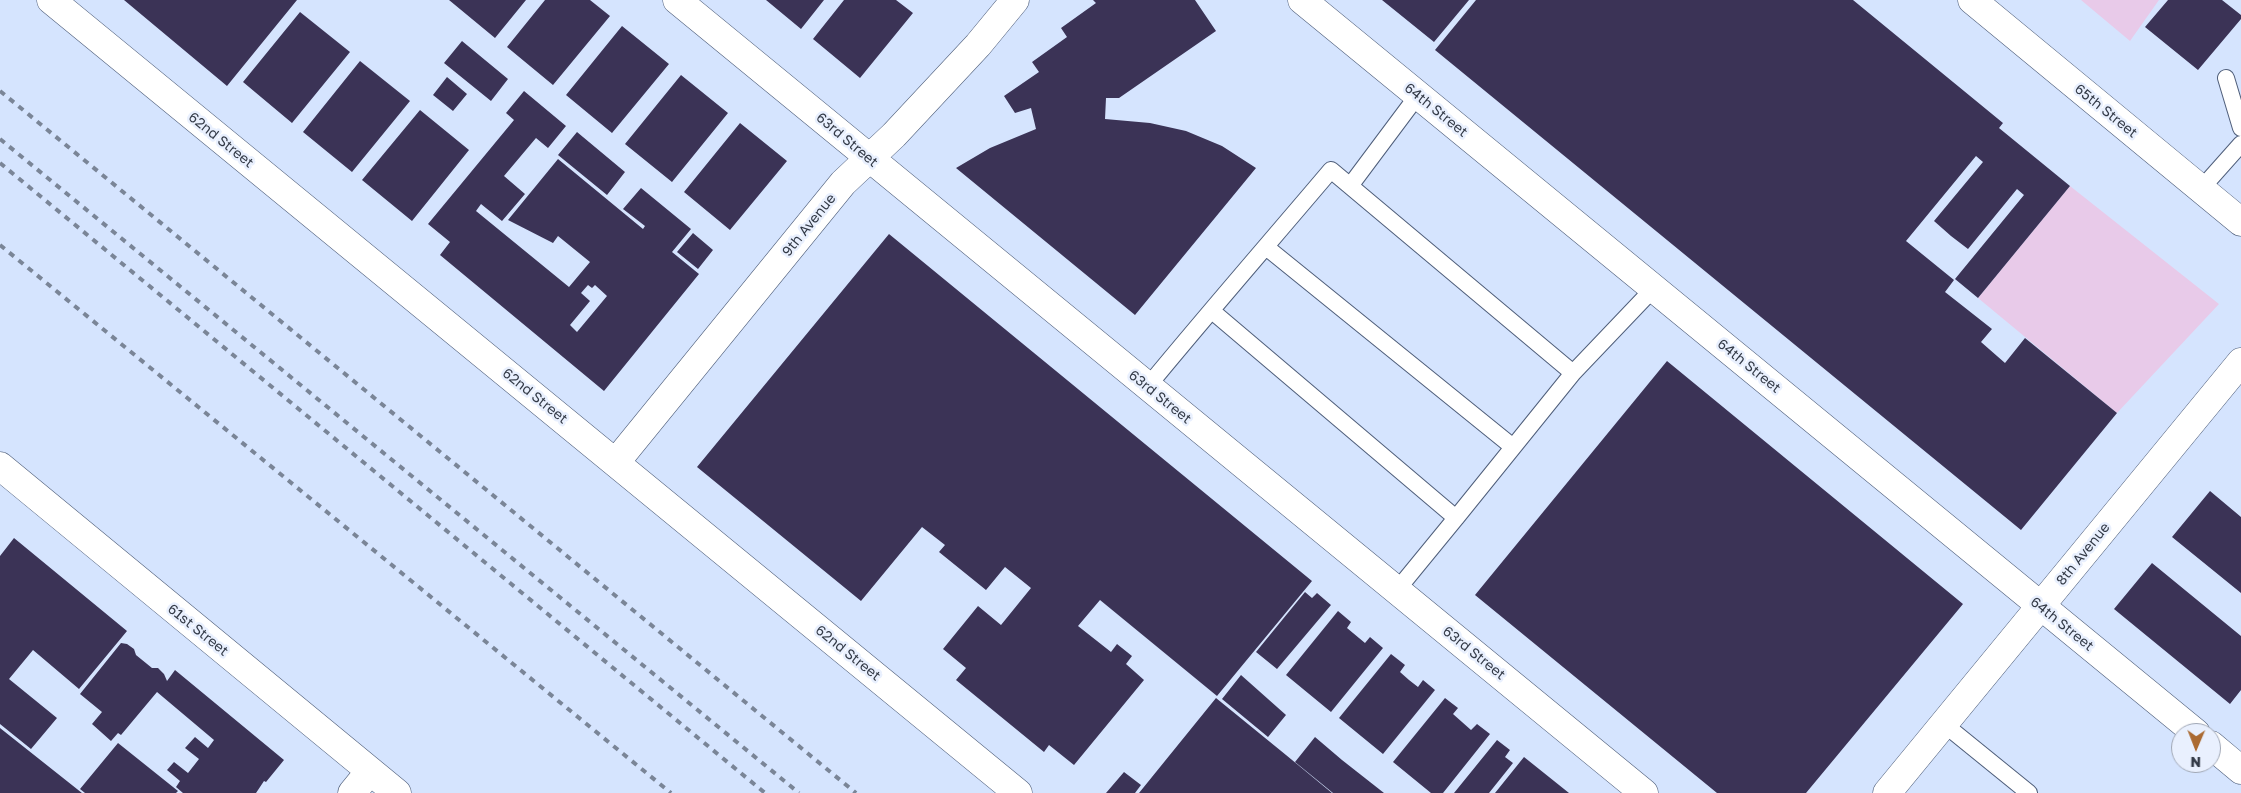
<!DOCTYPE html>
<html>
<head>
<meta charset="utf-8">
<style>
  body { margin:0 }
  #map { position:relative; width:2241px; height:793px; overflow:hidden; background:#d5e4fe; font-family:"Golos Text",sans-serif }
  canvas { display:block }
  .north { position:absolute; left:2171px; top:723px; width:50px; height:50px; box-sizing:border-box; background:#e9f0fe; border:1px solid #a0a7b5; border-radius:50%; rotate:181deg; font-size:14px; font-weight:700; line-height:20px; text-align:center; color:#333a47 }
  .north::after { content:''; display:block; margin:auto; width:18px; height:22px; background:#ab6b33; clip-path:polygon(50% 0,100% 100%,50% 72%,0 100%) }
</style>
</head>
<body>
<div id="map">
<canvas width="2241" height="793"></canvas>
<div class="north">N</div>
</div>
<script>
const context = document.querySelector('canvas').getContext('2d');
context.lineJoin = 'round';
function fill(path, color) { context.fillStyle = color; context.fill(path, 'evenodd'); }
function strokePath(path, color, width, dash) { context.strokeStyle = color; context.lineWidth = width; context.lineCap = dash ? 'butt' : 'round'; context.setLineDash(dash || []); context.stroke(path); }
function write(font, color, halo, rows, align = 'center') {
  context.font = font + ' "Golos Text",sans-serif'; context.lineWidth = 5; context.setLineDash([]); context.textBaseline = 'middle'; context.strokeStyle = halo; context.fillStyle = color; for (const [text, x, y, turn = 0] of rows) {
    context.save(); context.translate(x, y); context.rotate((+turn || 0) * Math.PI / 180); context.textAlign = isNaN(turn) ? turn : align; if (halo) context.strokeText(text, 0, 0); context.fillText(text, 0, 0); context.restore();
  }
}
fill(new Path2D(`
  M 2081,0 L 2159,0 L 2130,41 Z
  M 2070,186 L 2219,304 L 2117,413 L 1978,298 Z`), '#e8cae9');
fill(new Path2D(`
  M 124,0 L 297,0 L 227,86 Z
  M 449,0 L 526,0 L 495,38 Z
  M 545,0 L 590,0 L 610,16 L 553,85 L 507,47 Z
  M 766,0 L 824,0 L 801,29 Z
  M 844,0 L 896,0 L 913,13 L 860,78 L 813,39 Z
  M 1093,0 L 1195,0 L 1216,31 L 1119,98 L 1106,98 L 1105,119 L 1150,123 L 1186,131 L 1222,146 L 1256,168 L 1135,315 L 956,168 L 990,148 L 1036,129 L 1031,108 L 1015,113 L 1004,96 L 1039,72 L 1032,62 L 1067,37 L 1061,28 L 1096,3 Z
  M 1382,0 L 1469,0 L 1434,42 Z
  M 1476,0 L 1853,0 L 2003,123 L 1999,128 L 2070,186 L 1978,298 L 1955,279 L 2024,195 L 2017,189 L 1968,249 L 1951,236 L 1934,221 L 1983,162 L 1976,156 L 1906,241 L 1954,280 L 1945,292 L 1992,329 L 1981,342 L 2005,363 L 2025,338 L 2117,413 L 2021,530 L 1435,50 Z
  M 2168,0 L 2222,0 L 2241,15 L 2241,19 L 2198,70 L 2145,27 Z
  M 300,12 L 350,52 L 292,123 L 243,82 Z
  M 622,26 L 669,64 L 612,133 L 566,95 Z
  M 462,41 L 508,79 L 491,101 L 444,63 Z
  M 360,61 L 410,101 L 352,172 L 303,132 Z
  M 681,75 L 728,113 L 672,182 L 625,144 Z
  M 447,77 L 467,94 L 453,111 L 433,95 Z
  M 524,91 L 566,126 L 548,148 L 536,138 L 504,176 L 525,194 L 502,221 L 481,204 L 476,211 L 569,287 L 590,262 L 558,236 L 553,243 L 508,220 L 558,159 L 643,229 L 645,226 L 623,209 L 641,188 L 691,229 L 672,252 L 699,274 L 604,391 L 440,255 L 450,242 L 428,224 L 514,120 L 506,113 ZM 588,285 L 592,288 L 595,285 L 607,296 L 577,332 L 570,325 L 590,301 L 581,293 Z
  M 420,110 L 469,150 L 412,221 L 362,180 Z
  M 740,123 L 787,161 L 730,230 L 684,192 Z
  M 577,132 L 625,172 L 607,195 L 558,155 Z
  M 693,233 L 713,250 L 698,269 L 677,252 Z
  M 889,234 L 1312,581 L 1217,696 L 1100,600 L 1078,626 L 1111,652 L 1117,644 L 1132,656 L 1126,664 L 1144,680 L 1074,765 L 1049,745 L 1044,752 L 956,680 L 966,668 L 943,649 L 978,606 L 1001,625 L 1031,588 L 1005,567 L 986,590 L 939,552 L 945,545 L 922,527 L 861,601 L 697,467 Z
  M 1667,361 L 1963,604 L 1806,793 L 1717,793 L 1475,595 Z
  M 2210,491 L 2241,517 L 2241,593 L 2172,537 Z
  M 14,538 L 127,631 L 79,689 L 33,650 L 9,679 L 57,718 L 31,749 L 0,724 L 0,556 Z
  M 2152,563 L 2241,636 L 2241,690 L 2230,704 L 2114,609 Z
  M 1305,592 L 1312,598 L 1317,593 L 1331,605 L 1277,669 L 1256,652 Z
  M 1338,611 L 1351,622 L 1347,628 L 1365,643 L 1370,637 L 1383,648 L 1331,712 L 1286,675 Z
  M 121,643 L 127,644 L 134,649 L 136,655 L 152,668 L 158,668 L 164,674 L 167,681 L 175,670 L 284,760 L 266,782 L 264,781 L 256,793 L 183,793 L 176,787 L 180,781 L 167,770 L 174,762 L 188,773 L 199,759 L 185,748 L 195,737 L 208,748 L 214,740 L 157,692 L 121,735 L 118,733 L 111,741 L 92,724 L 102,712 L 80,694 Z
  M 1391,654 L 1405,665 L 1400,672 L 1409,680 L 1418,687 L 1423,680 L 1435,690 L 1383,754 L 1339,718 Z
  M 1241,675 L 1286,715 L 1268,737 L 1222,699 Z
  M 1216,698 L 1286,755 L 1332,793 L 1139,793 Z
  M 1445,698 L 1458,708 L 1453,714 L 1471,730 L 1477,724 L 1490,734 L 1443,793 L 1431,793 L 1393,762 Z
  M 0,728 L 82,793 L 0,793 Z
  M 1315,737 L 1342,760 L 1384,793 L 1333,793 L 1322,784 L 1295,762 Z
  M 1497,740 L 1510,750 L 1505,757 L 1513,763 L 1489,793 L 1454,793 Z
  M 118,743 L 178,791 L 176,793 L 85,793 L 80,789 Z
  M 1524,757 L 1569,793 L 1495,793 Z
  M 1124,772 L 1141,785 L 1135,793 L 1106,793 Z`), '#3b3356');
const lane = new Path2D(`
  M 2226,78 L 2241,128
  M 1350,186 L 1418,95
  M 2201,189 L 2241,144
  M 1266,247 L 1513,447
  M 1573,373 L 1654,288
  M 1148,386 C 1208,313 1270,242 1331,170 L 1573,373 L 1456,518 L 1212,311
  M 1397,590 L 1456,518
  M 1944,724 L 2029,793`);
const street = new Path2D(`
  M 51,0 L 1018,793
  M 677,0 L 1644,793
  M 1302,0 L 2196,733
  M 616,462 L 843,183 L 894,135 L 978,45 L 1015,0
  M 0,466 L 397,793
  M 2211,745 L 2241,770
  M 352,793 L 370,771
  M 1887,793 L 2241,362`);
const secondary = new Path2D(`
  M 1972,0 L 2241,222`);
strokePath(lane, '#4f5e7a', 18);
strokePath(street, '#4f5e7a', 29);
strokePath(secondary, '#4f5e7a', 29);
strokePath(lane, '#fff', 16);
strokePath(street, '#fff', 28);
strokePath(secondary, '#fff', 28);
strokePath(new Path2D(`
  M 0,91 L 856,793
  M 0,139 L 799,793
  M 0,163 L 765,793
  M 0,245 L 671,793`), '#7a8597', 4, [6, 6]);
write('14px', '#333a47', '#e9f0fe', [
  ["64th Street",1436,110,39],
  ["65th Street",2106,111,39],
  ["62nd Street",221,140,39],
  ["63rd Street",847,140,40],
  ["9th Avenue",809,225,-51],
  ["64th Street",1749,366,39],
  ["62nd Street",535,396,39],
  ["63rd Street",1160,397,39],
  ["8th Avenue",2083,554,-51],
  ["64th Street",2062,624,39],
  ["61st Street",198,630,39],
  ["62nd Street",848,653,39],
  ["63rd Street",1474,653,39]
]);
</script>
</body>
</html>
